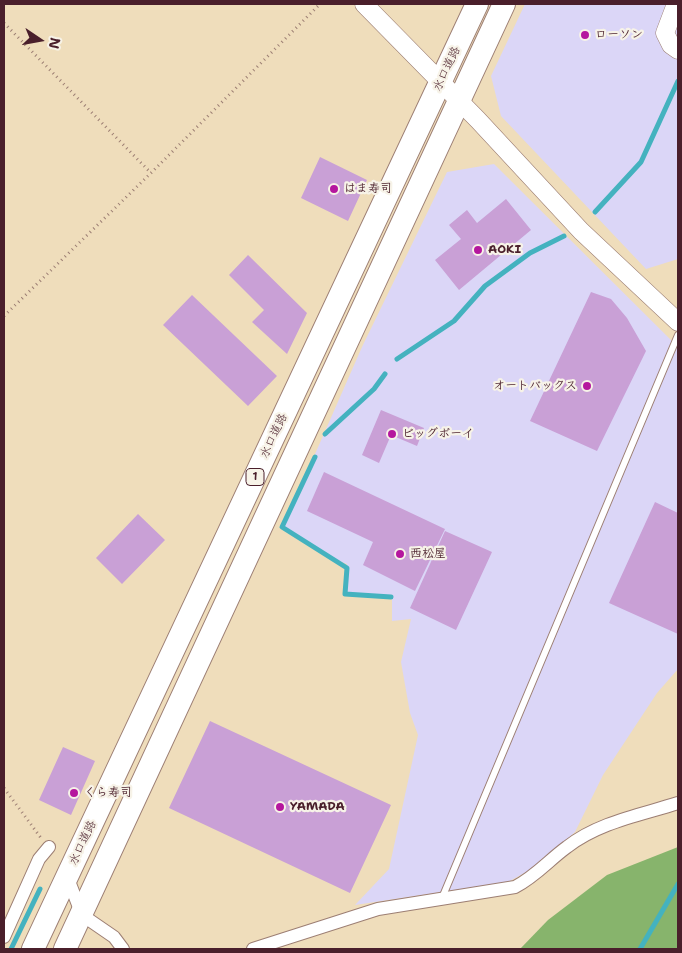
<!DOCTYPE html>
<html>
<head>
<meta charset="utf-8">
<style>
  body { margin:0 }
  #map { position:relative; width:682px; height:953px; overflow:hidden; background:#efddbb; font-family:"Shantell Sans",sans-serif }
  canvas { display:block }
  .frame { position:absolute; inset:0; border:5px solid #4a1f2b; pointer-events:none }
  .north { position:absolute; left:15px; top:15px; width:50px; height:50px; -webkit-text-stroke:4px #f7f3e8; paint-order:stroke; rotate:102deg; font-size:14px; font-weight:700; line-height:20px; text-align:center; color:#4a1f2b }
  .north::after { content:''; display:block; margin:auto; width:18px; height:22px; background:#4a1f2b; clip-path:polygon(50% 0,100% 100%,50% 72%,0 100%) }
</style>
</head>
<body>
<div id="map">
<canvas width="682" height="953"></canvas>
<div class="frame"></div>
<div class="north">N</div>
</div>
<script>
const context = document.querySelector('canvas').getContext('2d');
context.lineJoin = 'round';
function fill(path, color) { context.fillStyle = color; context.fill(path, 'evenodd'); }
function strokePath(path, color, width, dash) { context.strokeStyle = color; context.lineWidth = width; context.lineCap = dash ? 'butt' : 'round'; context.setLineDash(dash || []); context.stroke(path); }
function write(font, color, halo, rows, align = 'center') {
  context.font = font + ' "Shantell Sans","Klee One",sans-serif'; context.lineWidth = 4.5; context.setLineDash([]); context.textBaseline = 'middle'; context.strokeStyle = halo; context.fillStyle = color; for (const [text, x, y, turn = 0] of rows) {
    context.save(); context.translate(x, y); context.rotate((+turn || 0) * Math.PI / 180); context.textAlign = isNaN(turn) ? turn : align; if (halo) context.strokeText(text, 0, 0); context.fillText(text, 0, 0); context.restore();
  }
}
fill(new Path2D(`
  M 525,4 L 678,4 L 678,259 L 646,269 L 501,116 L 491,76 Z
  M 494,164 L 678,347 L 678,669 L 657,693 L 603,775 L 575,832 L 539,865 L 508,882 L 355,905 L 389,869 L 418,735 L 410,713 L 401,662 L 411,619 L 392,621 L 392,599 L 346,594 L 347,564 L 334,559 L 283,527 L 362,347 L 447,172 Z`), '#dbd6f7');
fill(new Path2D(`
  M 678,847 L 678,949 L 520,949 L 548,920 L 607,875 Z`), '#87b46c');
strokePath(new Path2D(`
  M 595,212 L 641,162 L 678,81
  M 397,359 L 454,321 L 485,286 L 530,253 L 564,236
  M 325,434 L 374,389 L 385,374
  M 315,457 L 282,527 L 347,568 L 345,594 L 391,597
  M 11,949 L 40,889
  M 640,949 L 678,884`), '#44b2bf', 5);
fill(new Path2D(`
  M 320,157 L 367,180 L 348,221 L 301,198 Z
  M 506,199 L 531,230 L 459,290 L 435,260 L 461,239 L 449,225 L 467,210 L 477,223 Z
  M 248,255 L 307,313 L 287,354 L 252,322 L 264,310 L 229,275 Z
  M 591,292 L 611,299 L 627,318 L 646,351 L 597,451 L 530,421 Z
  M 192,295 L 277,376 L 248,406 L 163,325 Z
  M 381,410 L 424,428 L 417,446 L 391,435 L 379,463 L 362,455 Z
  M 324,472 L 445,529 L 415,591 L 363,565 L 373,542 L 307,511 Z
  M 655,502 L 678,513 L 678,634 L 609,603 Z
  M 138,514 L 165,540 L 122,584 L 96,558 Z
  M 445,531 L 492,552 L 456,630 L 410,608 Z
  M 210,721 L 391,805 L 350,893 L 169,808 Z
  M 63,747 L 95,761 L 71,815 L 39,800 Z`), '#c9a0d6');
const lane = new Path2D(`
  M 442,898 L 678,335`);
const street = new Path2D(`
  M 67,876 L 82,915 L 114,937 L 123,949
  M 4,937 L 39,859 L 49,847
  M 253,949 L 378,909 L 515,887 C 536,876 549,860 567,847 C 599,822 641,815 678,803`);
const secondary = new Path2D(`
  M 364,4 L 478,120 L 581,231 L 678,322
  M 676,4 L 665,33 L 671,45 L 678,50`);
const highway = new Path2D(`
  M 33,949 L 477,4
  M 65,949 L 504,4`);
strokePath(lane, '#9c7e73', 8);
strokePath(street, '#9c7e73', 14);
strokePath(secondary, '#9c7e73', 19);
strokePath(highway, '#9c7e73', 24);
strokePath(new Path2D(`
  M 4,23 L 151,173
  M 4,316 L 151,173 L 320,4
  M 4,788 L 41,838`), '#9c7e73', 3, [1, 4]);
strokePath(lane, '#fff', 6);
strokePath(street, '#fff', 12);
strokePath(secondary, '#fff', 18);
strokePath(highway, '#fff', 22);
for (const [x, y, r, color] of [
  [585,35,5,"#b5179e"],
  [334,189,5,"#b5179e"],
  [478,250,5,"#b5179e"],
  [587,386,5,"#b5179e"],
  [392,434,5,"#b5179e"],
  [400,554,5,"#b5179e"],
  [74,793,5,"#b5179e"],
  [280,807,5,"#b5179e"]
]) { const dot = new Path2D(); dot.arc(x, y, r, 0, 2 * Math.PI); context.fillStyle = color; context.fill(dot); strokePath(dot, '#f7f3e8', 2); }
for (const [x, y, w] of [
  [255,477,18]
]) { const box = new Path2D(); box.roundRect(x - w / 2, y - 8.5, w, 17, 4); context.fillStyle = '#f7f3e8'; context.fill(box); strokePath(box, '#4a1f2b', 1); }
write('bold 11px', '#4a1f2b', null, [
  ["1",255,477]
]);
write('bold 12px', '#4a1f2b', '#f7f3e8', [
  ["ローソン",595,35],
  ["はま寿司",344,189],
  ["AOKI",488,250],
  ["オートバックス",577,386,"right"],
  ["ビッグボーイ",402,434],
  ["西松屋",410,554],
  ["くら寿司",84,793],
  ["YAMADA",290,807]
], 'left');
write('12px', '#4a1f2b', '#f7f3e8', [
  ["水口道路",447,69,-65],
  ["水口道路",274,436,-65],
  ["水口道路",83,843,-65]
]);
</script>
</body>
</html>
